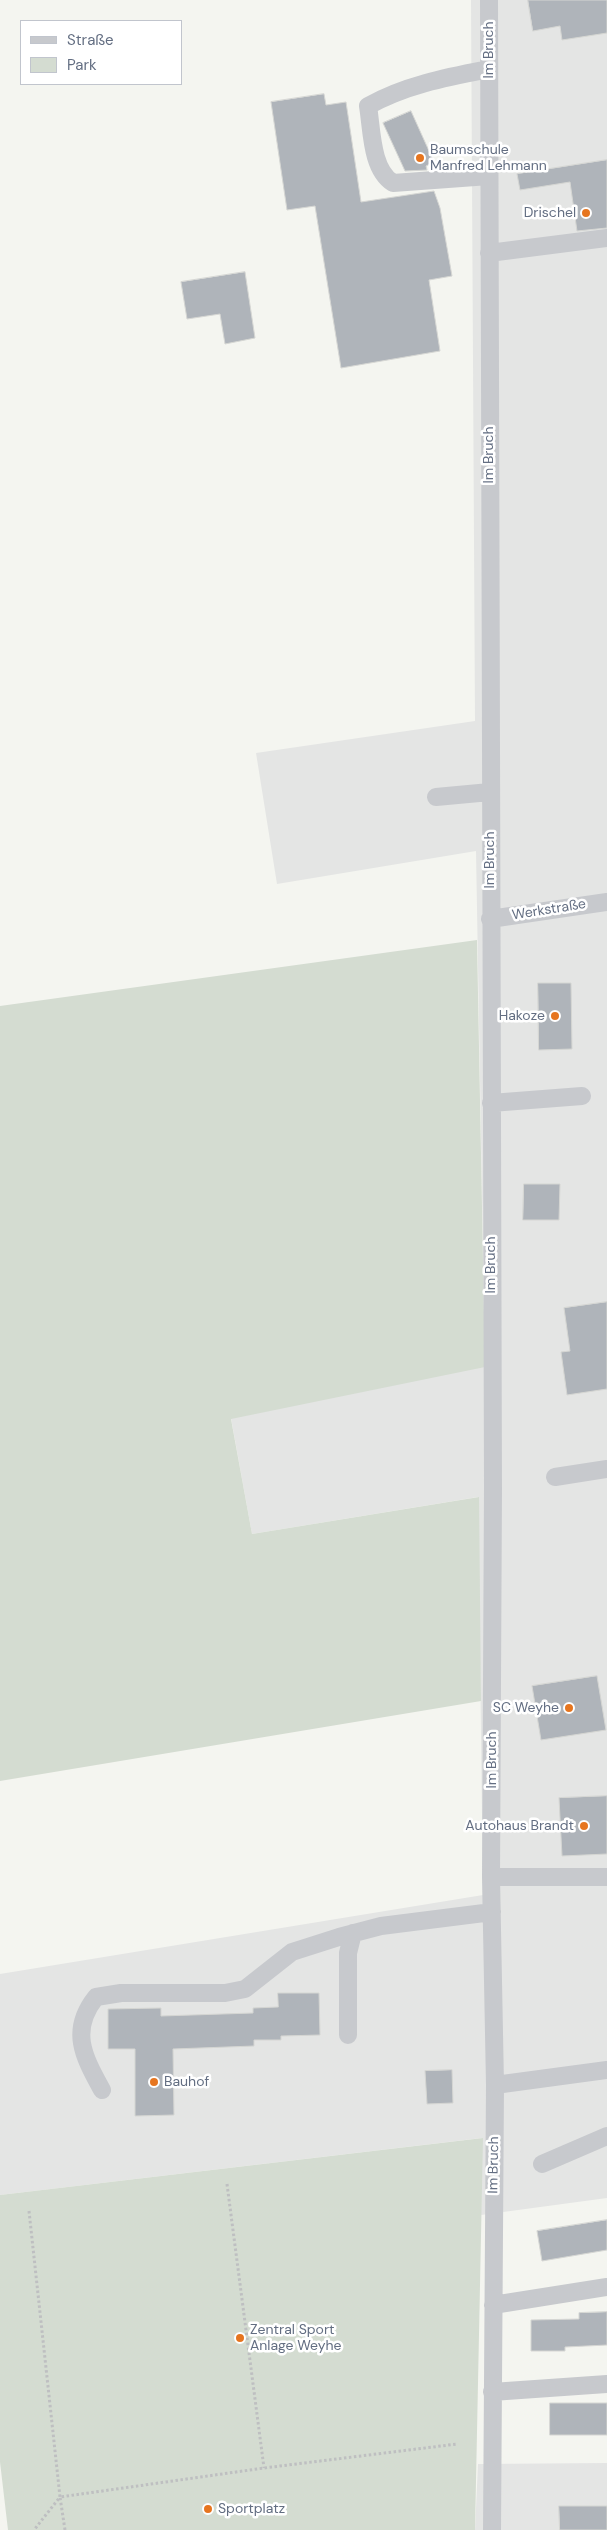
<!DOCTYPE html>
<html>
<head>
<meta charset="utf-8">
<style>
  body { margin:0 }
  #map { position:relative; width:607px; height:2530px; overflow:hidden; background:#f4f5f0; font-family:"DM Sans",sans-serif }
  canvas { display:block }
  .legend { position:absolute; left:20px; top:20px; width:162px; height:65px; box-sizing:border-box; background:#fff; border:1px solid #c1c5cd; margin:0; padding:6px 9px; list-style:none; font-size:15px; color:#636e82 }
  .legend li { display:flex; align-items:center; gap:10px; height:25px }
  .legend b { width:25px; border:1px solid #c1c5cd }
</style>
</head>
<body>
<div id="map">
<canvas width="607" height="2530"></canvas>
<ul class="legend">
<li><b style="height:6px;background:#c7c9cd"></b>Straße</li>
<li><b style="height:14px;background:#d4dcd1"></b>Park</li>
</ul>
</div>
<script>
const context = document.querySelector('canvas').getContext('2d');
context.lineJoin = 'round';
function fill(path, color) { context.fillStyle = color; context.fill(path, 'evenodd'); }
function strokePath(path, color, width, dash) { context.strokeStyle = color; context.lineWidth = width; context.lineCap = dash ? 'butt' : 'round'; context.setLineDash(dash || []); context.stroke(path); }
function write(font, color, halo, rows, align = 'center') {
  context.font = font + ' "DM Sans",sans-serif'; context.lineWidth = 5; context.setLineDash([]); context.textBaseline = 'middle'; context.strokeStyle = halo; context.fillStyle = color; for (const [text, x, y, turn = 0] of rows) {
    context.save(); context.translate(x, y); context.rotate((+turn || 0) * Math.PI / 180); context.textAlign = isNaN(turn) ? turn : align; if (halo) context.strokeText(text, 0, 0); context.fillText(text, 0, 0); context.restore();
  }
}
fill(new Path2D(`
  M 471,0 L 607,0 L 607,2198 L 481,2215 L 482,2138 L 0,2195 L 0,1974 L 483,1895 L 478,1497 L 252,1534 L 231,1418 L 485,1366 L 476,851 L 277,884 L 256,753 L 475,721 Z
  M 607,2463 L 607,2530 L 475,2530 L 478,2464 Z`), '#e4e5e4');
fill(new Path2D(`
  M 477,940 L 485,1367 L 231,1419 L 252,1534 L 479,1497 L 481,1701 L 0,1781 L 0,1006 Z
  M 483,2138 L 475,2530 L 8,2530 L 0,2462 L 0,2195 Z`), '#d4dcd1');
const building = new Path2D(`
  M 528,0 L 607,0 L 607,33 L 562,40 L 560,26 L 533,31 Z
  M 324,94 L 326,105 L 346,102 L 361,202 L 434,191 L 440,208 L 452,276 L 429,280 L 440,351 L 341,368 L 315,206 L 287,210 L 271,102 Z
  M 411,111 L 434,162 L 426,166 L 427,170 L 405,171 L 383,123 Z
  M 607,160 L 607,228 L 577,231 L 570,182 L 520,190 L 517,174 Z
  M 245,272 L 255,338 L 225,344 L 220,314 L 187,319 L 181,282 Z
  M 538,983 L 571,983 L 572,1049 L 539,1050 Z
  M 524,1184 L 560,1184 L 559,1220 L 523,1220 Z
  M 607,1302 L 607,1389 L 567,1395 L 561,1352 L 570,1351 L 564,1308 Z
  M 597,1676 L 606,1730 L 541,1740 L 532,1686 Z
  M 607,1796 L 607,1854 L 562,1856 L 559,1798 Z
  M 278,1993 L 319,1993 L 320,2035 L 281,2036 L 281,2040 L 254,2040 L 254,2046 L 173,2049 L 174,2115 L 135,2116 L 135,2049 L 108,2049 L 108,2009 L 161,2008 L 161,2016 L 253,2013 L 253,2008 L 278,2007 Z
  M 452,2070 L 453,2103 L 427,2104 L 425,2071 Z
  M 607,2220 L 607,2250 L 542,2261 L 537,2231 Z
  M 607,2312 L 607,2345 L 565,2347 L 565,2351 L 531,2351 L 531,2320 L 579,2319 L 579,2313 Z
  M 550,2403 L 607,2403 L 607,2435 L 550,2435 Z
  M 559,2506 L 607,2506 L 607,2530 L 560,2530 Z`);
fill(building, '#afb4ba');
strokePath(building, '#d5d6d3', 1);
strokePath(new Path2D(`
  M 227,2184 L 264,2468
  M 29,2211 L 60,2497 L 34,2530
  M 65,2530 L 60,2497 L 264,2468 L 457,2444`), '#bebfc1', 3, [2.5, 2.5]);
strokePath(new Path2D(`
  M 489,0 L 493,1487 L 491,1877 L 495,2085 L 492,2530
  M 489,176 L 393,183 C 371,169 372,130 368,106 C 405,85 448,77 489,69
  M 489,253 L 607,238
  M 436,797 L 490,792
  M 490,919 L 607,902
  M 491,1103 L 582,1096
  M 555,1477 L 607,1469
  M 491,1877 L 607,1877
  M 348,2035 L 348,1953 L 353,1933
  M 495,2085 L 607,2070
  M 102,2090 C 84,2057 69,2031 96,1997 L 121,1993 L 225,1993 L 245,1989 L 292,1952 L 339,1937 L 381,1926 L 492,1912
  M 542,2164 L 607,2136
  M 493,2305 L 607,2287
  M 492,2392 L 607,2384`), '#c7c9cd', 18);
for (const [x, y, r, color] of [
  [420,158,5,"#e6751f"],
  [586,213,5,"#e6751f"],
  [555,1016,5,"#e6751f"],
  [569,1708,5,"#e6751f"],
  [584,1826,5,"#e6751f"],
  [154,2082,5,"#e6751f"],
  [240,2338,5,"#e6751f"],
  [208,2509,5,"#e6751f"]
]) { const dot = new Path2D(); dot.arc(x, y, r, 0, 2 * Math.PI); context.fillStyle = color; context.fill(dot); strokePath(dot, '#fff', 2); }
write('14px', '#636e82', '#fff', [
  ["Im Bruch",489,50,-90],
  ["Im Bruch",489,455,-90],
  ["Im Bruch",490,860,-90],
  ["Werkstraße",549,910,-9],
  ["Im Bruch",491,1265,-90],
  ["Im Bruch",492,1760,-90],
  ["Im Bruch",494,2165,-89]
]);
write('14px', '#636e82', '#fff', [
  ["Baumschule",430,150],
  ["Manfred Lehmann",430,166],
  ["Drischel",576,213,"right"],
  ["Hakoze",545,1016,"right"],
  ["SC Weyhe",559,1708,"right"],
  ["Autohaus Brandt",574,1826,"right"],
  ["Bauhof",164,2082],
  ["Zentral Sport",250,2330],
  ["Anlage Weyhe",250,2346],
  ["Sportplatz",218,2509]
], 'left');
</script>
</body>
</html>
